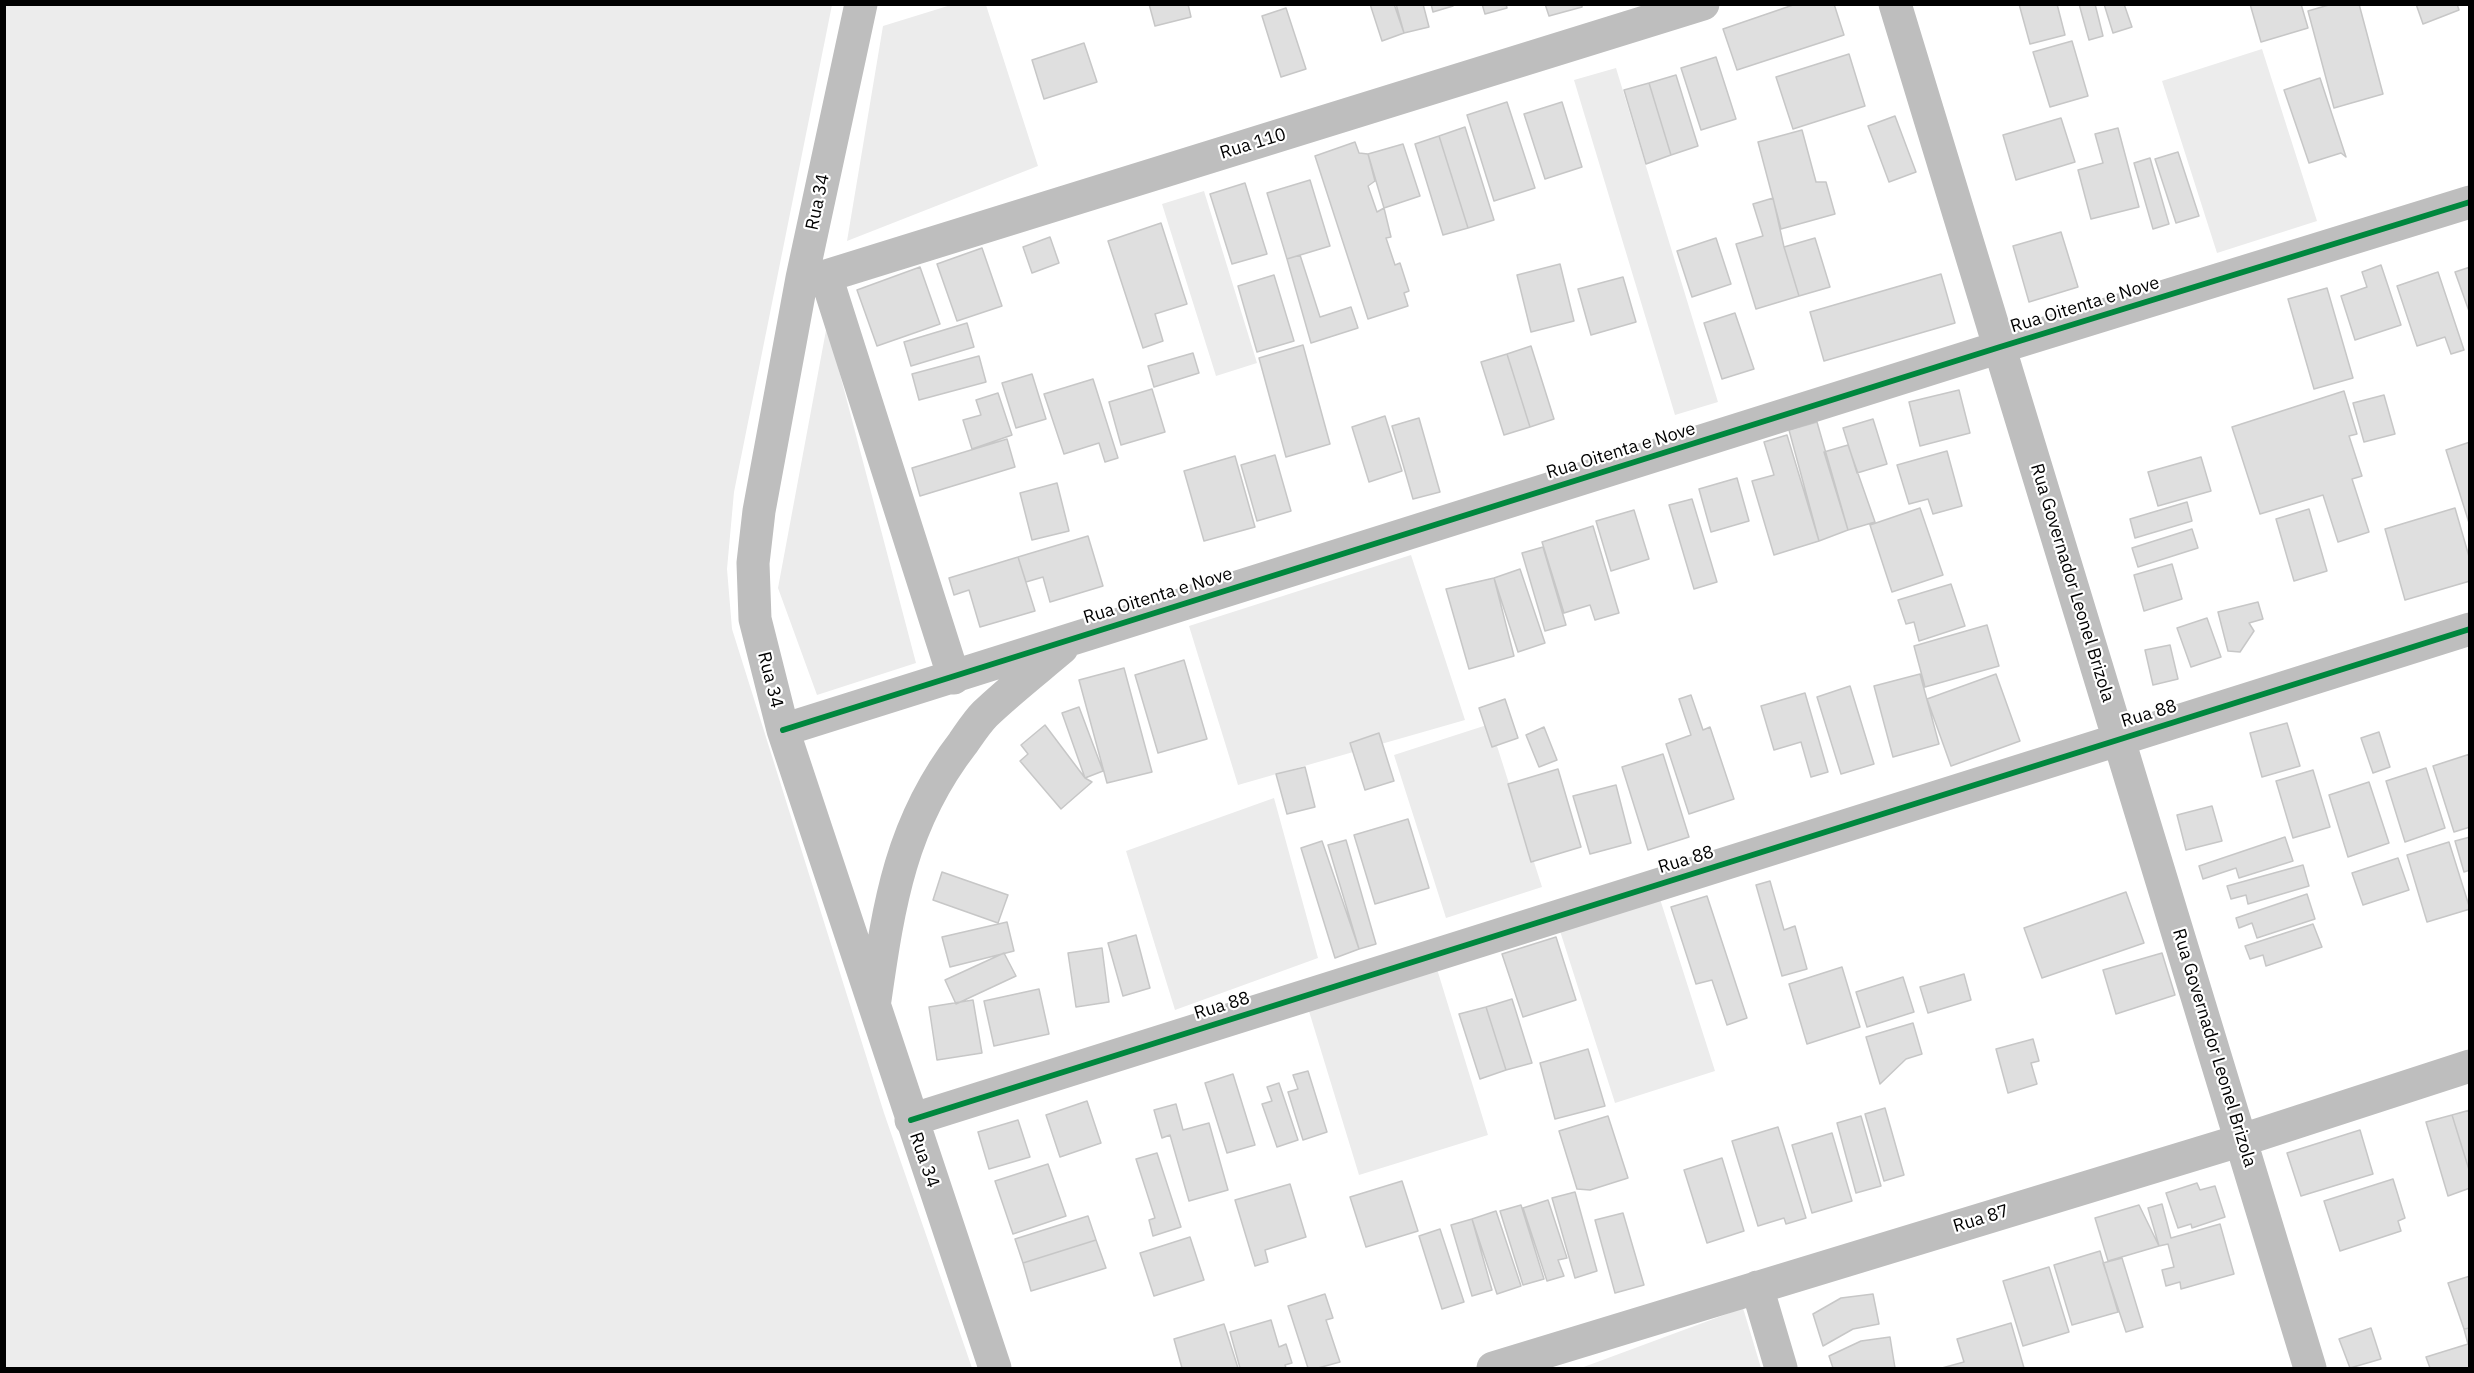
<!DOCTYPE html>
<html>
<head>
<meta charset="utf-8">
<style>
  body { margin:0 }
  #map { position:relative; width:2474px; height:1373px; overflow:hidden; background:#fff; font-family:"IBM Plex Sans",sans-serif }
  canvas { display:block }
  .frame { position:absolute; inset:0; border:6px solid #000; pointer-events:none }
</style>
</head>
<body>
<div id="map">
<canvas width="2474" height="1373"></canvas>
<div class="frame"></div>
</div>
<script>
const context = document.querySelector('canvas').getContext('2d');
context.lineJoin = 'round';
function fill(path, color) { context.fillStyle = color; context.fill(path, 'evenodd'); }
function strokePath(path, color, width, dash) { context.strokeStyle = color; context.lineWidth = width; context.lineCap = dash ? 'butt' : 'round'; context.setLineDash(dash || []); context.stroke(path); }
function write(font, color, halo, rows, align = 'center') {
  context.font = font + ' "IBM Plex Sans",sans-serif'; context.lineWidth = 4.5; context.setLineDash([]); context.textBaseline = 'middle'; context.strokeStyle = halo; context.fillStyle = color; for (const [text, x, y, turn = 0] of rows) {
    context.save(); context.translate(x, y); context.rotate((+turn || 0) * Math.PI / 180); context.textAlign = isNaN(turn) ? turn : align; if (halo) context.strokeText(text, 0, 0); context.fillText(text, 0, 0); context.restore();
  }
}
fill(new Path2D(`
  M 4,5 L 832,5 L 734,492 L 727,569 L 732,629 L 884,1113 L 972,1368 L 5,1368 Z
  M 951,5 L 986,5 L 1038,166 L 847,241 L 883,26 Z
  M 2262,49 L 2317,221 L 2217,253 L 2162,81 Z
  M 1616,68 L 1718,402 L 1675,415 L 1574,80 Z
  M 1204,191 L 1257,363 L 1216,376 L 1162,204 Z
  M 827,325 L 916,663 L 817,695 L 778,588 Z
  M 1411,555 L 1465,720 L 1238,785 L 1189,626 Z
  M 1490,724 L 1542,887 L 1446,918 L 1394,755 Z
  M 1274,798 L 1318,958 L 1175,1010 L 1126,851 Z
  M 1660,899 L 1715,1071 L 1615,1103 L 1560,931 Z
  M 1437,969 L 1488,1135 L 1359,1175 L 1308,1008 Z
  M 1743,1308 L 1761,1368 L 1581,1368 Z`), '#ececec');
const building = new Path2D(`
  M 1149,4 L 1188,4 L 1191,17 L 1155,26 Z
  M 1370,4 L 1394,4 L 1404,33 L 1382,41 Z
  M 1396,4 L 1423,4 L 1429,27 L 1404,33 Z
  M 1431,4 L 1453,4 L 1453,6 L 1433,12 Z
  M 1482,4 L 1506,4 L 1507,8 L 1485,14 Z
  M 1545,4 L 1582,4 L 1582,7 L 1549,16 Z
  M 1796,4 L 1834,4 L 1844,35 L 1737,70 L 1723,29 Z
  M 2019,4 L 2057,4 L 2065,35 L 2030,44 Z
  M 2079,4 L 2095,4 L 2103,36 L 2089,40 Z
  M 2104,4 L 2124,4 L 2132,27 L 2113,33 Z
  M 2250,4 L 2301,4 L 2308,28 L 2261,42 Z
  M 2332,4 L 2359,4 L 2383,94 L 2334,108 L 2308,11 Z
  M 2416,4 L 2457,4 L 2459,10 L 2423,24 Z
  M 1286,8 L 1306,69 L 1281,77 L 1262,16 Z
  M 2072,41 L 2088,96 L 2050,107 L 2033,52 Z
  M 1084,43 L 1097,82 L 1044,99 L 1032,60 Z
  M 1849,54 L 1865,106 L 1793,129 L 1776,77 Z
  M 1716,57 L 1736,119 L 1701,130 L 1681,68 Z
  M 1676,75 L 1698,146 L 1671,155 L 1649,83 Z
  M 2320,78 L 2346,157 L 2341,153 L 2309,163 L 2284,90 Z
  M 1649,83 L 1671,155 L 1646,164 L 1624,90 Z
  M 1507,102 L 1535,188 L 1494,201 L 1467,115 Z
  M 1562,102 L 1582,167 L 1545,179 L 1524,114 Z
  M 1895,116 L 1916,172 L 1889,182 L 1868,126 Z
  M 2061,118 L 2075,162 L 2016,180 L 2003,135 Z
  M 1465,127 L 1494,220 L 1468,228 L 1439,136 Z
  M 2118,128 L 2139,207 L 2091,219 L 2078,170 L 2103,163 L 2095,134 Z
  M 1802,130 L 1816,182 L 1826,182 L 1835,214 L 1781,229 L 1758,142 Z
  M 1439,136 L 1468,228 L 1443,235 L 1415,144 Z
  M 1355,142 L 1359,153 L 1368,154 L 1375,181 L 1368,186 L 1377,212 L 1384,208 L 1391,237 L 1386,238 L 1395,265 L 1400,263 L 1409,291 L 1404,293 L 1408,306 L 1368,319 L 1315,156 Z
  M 1403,144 L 1420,196 L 1384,208 L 1368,154 Z
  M 2178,152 L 2199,216 L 2176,223 L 2155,159 Z
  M 2150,158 L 2169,224 L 2153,229 L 2134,163 Z
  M 1310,180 L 1330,246 L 1287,259 L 1267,193 Z
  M 1245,183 L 1267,254 L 1232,264 L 1210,194 Z
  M 1773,198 L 1784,247 L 1799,296 L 1756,309 L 1736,244 L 1763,236 L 1753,204 Z
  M 1161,223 L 1187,304 L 1155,314 L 1163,341 L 1143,348 L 1108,241 Z
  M 2061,232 L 2078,287 L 2029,302 L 2013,246 Z
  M 1050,237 L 1059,263 L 1032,273 L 1023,247 Z
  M 1716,238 L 1731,284 L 1692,297 L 1677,251 Z
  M 1815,238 L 1830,287 L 1799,296 L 1784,247 Z
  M 982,248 L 1002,306 L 957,321 L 937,264 Z
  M 1300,255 L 1320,317 L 1351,307 L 1358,328 L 1311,343 L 1287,259 Z
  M 1560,264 L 1574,321 L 1531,332 L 1517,275 Z
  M 2381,265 L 2401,325 L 2355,340 L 2341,296 L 2367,287 L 2362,272 Z
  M 920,267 L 940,324 L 877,346 L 857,290 Z
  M 2470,267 L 2470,314 L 2455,272 Z
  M 2438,272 L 2464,350 L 2451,354 L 2445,337 L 2417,346 L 2397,286 Z
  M 1941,274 L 1955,323 L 1824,361 L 1810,312 Z
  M 1274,275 L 1294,341 L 1257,352 L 1238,286 Z
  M 1623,277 L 1636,322 L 1591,335 L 1578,289 Z
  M 2327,288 L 2353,378 L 2314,389 L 2288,299 Z
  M 1735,313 L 1754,369 L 1722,379 L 1704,323 Z
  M 967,323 L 974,347 L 911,366 L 904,342 Z
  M 1303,345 L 1330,444 L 1286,457 L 1259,358 Z
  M 1531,346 L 1554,419 L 1530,427 L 1507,354 Z
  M 1193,353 L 1199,373 L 1154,387 L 1148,366 Z
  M 1507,354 L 1530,427 L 1504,435 L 1481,362 Z
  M 979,356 L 986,382 L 919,400 L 912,374 Z
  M 1032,374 L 1046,419 L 1016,428 L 1002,383 Z
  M 1093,379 L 1118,458 L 1105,462 L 1099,443 L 1064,454 L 1044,394 Z
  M 1152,389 L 1165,432 L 1121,445 L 1109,402 Z
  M 1959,390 L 1970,433 L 1920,446 L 1909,402 Z
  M 2344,391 L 2357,434 L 2349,436 L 2362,476 L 2352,479 L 2369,532 L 2338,542 L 2323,495 L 2260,514 L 2232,427 Z
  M 998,393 L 1012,435 L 972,449 L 963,420 L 981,415 L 976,400 Z
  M 2384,395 L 2395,434 L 2364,442 L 2353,403 Z
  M 1385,416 L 1402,471 L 1369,482 L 1352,427 Z
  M 1419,418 L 1440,492 L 1413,499 L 1392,426 Z
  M 1873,419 L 1887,464 L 1857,473 L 1843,428 Z
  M 1817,422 L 1848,530 L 1819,541 L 1789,430 Z
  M 1787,435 L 1819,541 L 1774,555 L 1752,481 L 1774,475 L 1764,442 Z
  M 1007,439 L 1015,467 L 920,496 L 912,468 Z
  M 2470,442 L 2470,526 L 2446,450 Z
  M 1848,445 L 1875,522 L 1848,530 L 1824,452 Z
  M 1947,451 L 1962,506 L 1933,514 L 1928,499 L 1909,504 L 1897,465 Z
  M 1275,455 L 1291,511 L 1257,521 L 1241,465 Z
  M 1235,456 L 1255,527 L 1204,541 L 1184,471 Z
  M 2201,457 L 2211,491 L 2158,506 L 2148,472 Z
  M 1737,478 L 1749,521 L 1711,532 L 1699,489 Z
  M 1057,483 L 1069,531 L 1032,540 L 1020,493 Z
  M 1692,499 L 1717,582 L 1694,589 L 1669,505 Z
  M 2187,502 L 2192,521 L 2135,538 L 2130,519 Z
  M 1920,508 L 1943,575 L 1892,592 L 1870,525 Z
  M 2455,508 L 2470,560 L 2470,581 L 2405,600 L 2385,529 Z
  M 2309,509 L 2327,571 L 2294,581 L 2276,519 Z
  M 1634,510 L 1649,559 L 1611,571 L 1596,521 Z
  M 1593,526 L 1619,613 L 1595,620 L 1590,605 L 1564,613 L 1542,542 Z
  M 2192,529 L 2198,548 L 2138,567 L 2132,548 Z
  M 1088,536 L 1103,586 L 1050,602 L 1043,577 L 1026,582 L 1018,557 Z
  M 1543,547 L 1566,625 L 1545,631 L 1522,553 Z
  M 1018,557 L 1035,611 L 980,627 L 969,590 L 954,595 L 949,578 Z
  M 2172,564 L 2182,599 L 2144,611 L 2134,575 Z
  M 1520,569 L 1545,643 L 1518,652 L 1494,578 Z
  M 1494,578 L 1514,656 L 1469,669 L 1446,589 Z
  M 1951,584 L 1965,626 L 1919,641 L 1914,622 L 1906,624 L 1898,600 Z
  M 2258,602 L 2263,619 L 2249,623 L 2254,631 L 2240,652 L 2228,651 L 2218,612 Z
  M 2207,618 L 2221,657 L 2191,667 L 2177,628 Z
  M 1987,625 L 1999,666 L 1925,687 L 1914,646 Z
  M 2170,645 L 2178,679 L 2153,685 L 2145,650 Z
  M 1184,660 L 1207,739 L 1158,753 L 1135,675 Z
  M 1124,668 L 1152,772 L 1107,783 L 1079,680 Z
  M 1920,674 L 1939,744 L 1893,757 L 1874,686 Z
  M 1996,674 L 2020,741 L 1951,766 L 1927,699 Z
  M 1850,686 L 1874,764 L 1841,774 L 1817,697 Z
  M 1805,693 L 1828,772 L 1811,777 L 1801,742 L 1774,750 L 1761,706 Z
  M 1691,695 L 1703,730 L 1710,727 L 1734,799 L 1689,814 L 1666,744 L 1691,735 L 1679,699 Z
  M 1505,699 L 1518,738 L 1492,747 L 1479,708 Z
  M 1079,707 L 1103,771 L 1085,778 L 1062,713 Z
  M 2287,723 L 2300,766 L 2262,777 L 2250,733 Z
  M 1045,725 L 1085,778 L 1092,782 L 1061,809 L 1020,761 L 1028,754 L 1021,745 Z
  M 1544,727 L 1557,760 L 1539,767 L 1526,735 Z
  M 2379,732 L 2390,767 L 2373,773 L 2361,738 Z
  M 1379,733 L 1394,781 L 1365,790 L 1350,743 Z
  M 1663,754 L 1689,837 L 1648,850 L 1622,767 Z
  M 2470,754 L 2470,827 L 2454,832 L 2433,766 Z
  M 1305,767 L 1315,807 L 1287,814 L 1276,774 Z
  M 2426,768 L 2445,828 L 2405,842 L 2386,781 Z
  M 1558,769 L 1581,847 L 1531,862 L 1508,784 Z
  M 2313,770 L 2330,827 L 2293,838 L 2276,781 Z
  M 2369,782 L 2389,843 L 2348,857 L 2329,795 Z
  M 1616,785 L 1631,843 L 1590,854 L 1573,796 Z
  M 2212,806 L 2222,841 L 2186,850 L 2177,815 Z
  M 1408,819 L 1429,888 L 1375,904 L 1354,835 Z
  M 2285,837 L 2293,861 L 2239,878 L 2236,868 L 2203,879 L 2199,866 Z
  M 2470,837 L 2470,870 L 2464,872 L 2455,841 Z
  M 1346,840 L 1376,944 L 1359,949 L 1328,845 Z
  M 1322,841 L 1359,949 L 1335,958 L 1301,848 Z
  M 2449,842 L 2470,909 L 2427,922 L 2407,855 Z
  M 2398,858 L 2409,890 L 2363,905 L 2352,873 Z
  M 2303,865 L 2309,886 L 2248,904 L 2246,895 L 2231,899 L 2227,886 Z
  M 942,872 L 1008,895 L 998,923 L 933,900 Z
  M 1770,881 L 1784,930 L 1795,926 L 1807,969 L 1782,976 L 1756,885 Z
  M 2126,892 L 2144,943 L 2042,978 L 2024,928 Z
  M 2307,894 L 2315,919 L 2257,938 L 2252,923 L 2239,928 L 2236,918 Z
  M 1707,896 L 1747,1018 L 1727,1025 L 1712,980 L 1696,984 L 1671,907 Z
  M 1007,922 L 1014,951 L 950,967 L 942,937 Z
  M 2313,924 L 2322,947 L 2266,966 L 2263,955 L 2250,959 L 2245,946 Z
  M 1136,935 L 1150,988 L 1123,996 L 1108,943 Z
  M 1556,937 L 1576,1000 L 1523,1017 L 1502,954 Z
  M 1102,948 L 1109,1002 L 1076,1007 L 1068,953 Z
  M 1004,953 L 1016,976 L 956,1004 L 945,980 Z
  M 2162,953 L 2175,995 L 2116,1014 L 2103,970 Z
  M 1842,967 L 1860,1027 L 1807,1044 L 1789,984 Z
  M 1964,974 L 1971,1000 L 1928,1013 L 1920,987 Z
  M 1903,977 L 1914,1012 L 1867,1027 L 1856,992 Z
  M 1039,989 L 1049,1034 L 994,1046 L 984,1001 Z
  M 1512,999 L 1532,1063 L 1506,1070 L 1486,1007 Z
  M 973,1000 L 982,1053 L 937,1060 L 929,1007 Z
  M 1486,1007 L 1506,1070 L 1480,1079 L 1459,1014 Z
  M 1913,1023 L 1922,1054 L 1906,1059 L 1880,1084 L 1866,1037 Z
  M 2033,1039 L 2039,1061 L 2031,1063 L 2037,1084 L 2008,1093 L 1996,1049 Z
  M 1588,1049 L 1605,1106 L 1555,1119 L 1540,1063 Z
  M 1308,1071 L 1327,1132 L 1303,1140 L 1288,1092 L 1298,1089 L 1293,1075 Z
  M 1233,1074 L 1255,1145 L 1227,1153 L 1205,1083 Z
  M 1279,1083 L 1298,1140 L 1277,1147 L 1262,1104 L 1272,1101 L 1267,1087 Z
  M 1087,1101 L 1101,1143 L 1060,1157 L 1046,1115 Z
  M 1176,1104 L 1183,1130 L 1209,1123 L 1228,1190 L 1189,1201 L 1170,1135 L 1162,1138 L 1154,1110 Z
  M 1885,1108 L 1904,1175 L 1884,1181 L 1865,1114 Z
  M 2470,1110 L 2470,1173 L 2452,1115 Z
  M 2452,1115 L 2470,1173 L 2470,1188 L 2448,1196 L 2426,1122 Z
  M 1608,1116 L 1628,1178 L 1590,1190 L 1577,1189 L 1559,1131 Z
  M 1861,1116 L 1881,1186 L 1856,1193 L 1837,1123 Z
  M 1018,1120 L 1030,1157 L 989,1169 L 978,1132 Z
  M 1778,1127 L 1806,1218 L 1786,1224 L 1784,1218 L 1758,1226 L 1732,1141 Z
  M 2360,1130 L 2373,1174 L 2301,1196 L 2287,1153 Z
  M 1832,1133 L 1852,1201 L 1812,1213 L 1792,1145 Z
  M 1157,1153 L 1181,1227 L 1153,1236 L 1149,1220 L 1155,1218 L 1136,1159 Z
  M 1722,1158 L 1744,1231 L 1707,1243 L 1684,1170 Z
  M 1048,1164 L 1066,1216 L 1013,1234 L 995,1181 Z
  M 2393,1179 L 2405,1218 L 2398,1221 L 2401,1231 L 2340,1251 L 2324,1201 Z
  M 1402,1181 L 1418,1231 L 1366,1247 L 1350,1197 Z
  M 2197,1183 L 2200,1190 L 2215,1186 L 2225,1217 L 2192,1228 L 2191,1224 L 2178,1228 L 2166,1193 Z
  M 1290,1184 L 1306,1237 L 1265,1250 L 1268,1262 L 1255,1266 L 1235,1200 Z
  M 1575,1192 L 1597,1271 L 1575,1278 L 1552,1198 Z
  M 1548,1200 L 1567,1258 L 1558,1260 L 1564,1276 L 1547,1281 L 1523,1208 Z
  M 2162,1204 L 2171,1238 L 2220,1224 L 2234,1274 L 2181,1289 L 2180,1282 L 2166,1286 L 2162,1270 L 2174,1267 L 2168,1244 L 2159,1246 L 2148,1208 Z
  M 1521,1205 L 1544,1279 L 1523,1285 L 1500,1211 Z
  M 2139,1205 L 2159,1246 L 2108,1261 L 2095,1218 Z
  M 1496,1211 L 1521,1286 L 1497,1294 L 1472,1219 Z
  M 1623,1213 L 1644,1285 L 1615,1293 L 1595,1220 Z
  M 1088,1216 L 1096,1240 L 1023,1263 L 1015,1239 Z
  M 1472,1219 L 1492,1290 L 1472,1296 L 1451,1225 Z
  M 1440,1229 L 1464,1302 L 1442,1309 L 1419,1236 Z
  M 1190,1237 L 1204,1280 L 1154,1296 L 1140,1253 Z
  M 1096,1240 L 1106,1268 L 1031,1291 L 1023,1263 Z
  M 2100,1251 L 2118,1312 L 2072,1325 L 2054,1265 Z
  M 2122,1258 L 2143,1327 L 2126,1332 L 2103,1263 Z
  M 2049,1267 L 2069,1332 L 2023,1346 L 2003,1281 Z
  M 2470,1276 L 2470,1328 L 2464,1329 L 2448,1283 Z
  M 1325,1294 L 1333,1318 L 1326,1320 L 1340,1362 L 1318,1368 L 1308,1368 L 1288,1306 Z
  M 1873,1294 L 1879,1324 L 1853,1329 L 1823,1346 L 1813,1314 L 1841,1298 Z
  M 1271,1320 L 1279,1347 L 1286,1344 L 1292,1363 L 1285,1365 L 1286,1368 L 1240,1368 L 1230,1332 Z
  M 2011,1323 L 2024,1368 L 1942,1368 L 1964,1362 L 1957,1339 Z
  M 1224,1324 L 1238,1368 L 1182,1368 L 1174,1339 Z
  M 2371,1328 L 2381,1359 L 2350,1368 L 2339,1339 Z
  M 2470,1328 L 2470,1368 L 2430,1368 L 2426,1357 L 2468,1344 L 2464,1329 Z
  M 1890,1337 L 1895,1368 L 1833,1368 L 1829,1356 L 1861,1341 Z`);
fill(building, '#dfdfdf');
strokePath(building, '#c7c7c7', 1.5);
strokePath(new Path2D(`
  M 861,4 L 802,278 L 759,511 L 753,563 L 755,619 L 783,730 L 995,1368
  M 1895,4 L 2310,1368
  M 826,276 L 954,678
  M 802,278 L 826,276 L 1703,4
  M 783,730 L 2000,347 L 2470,202
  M 875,1000 C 889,903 901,823 963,743 C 970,733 977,722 985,714 C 1009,691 1036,670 1062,648
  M 911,1120 L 2470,629
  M 1757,1287 L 1781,1368
  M 1493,1368 L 2242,1140 L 2470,1066`), '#bebebe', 33);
strokePath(new Path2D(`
  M 783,730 L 2000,347 L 2470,202
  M 911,1120 L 2470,629`), '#00873e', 6);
write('18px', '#000', '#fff', [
  ["Rua 110",1253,144,-17],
  ["Rua 34",818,202,-78],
  ["Rua Oitenta e Nove",2085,305,-17],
  ["Rua Oitenta e Nove",1621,451,-17],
  ["Rua Governador Leonel Brizola",2072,583,73],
  ["Rua Oitenta e Nove",1158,596,-17],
  ["Rua 34",770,680,76],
  ["Rua 88",2149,714,-17],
  ["Rua 88",1686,860,-17],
  ["Rua 88",1222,1006,-17],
  ["Rua Governador Leonel Brizola",2214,1048,73],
  ["Rua 34",924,1160,71],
  ["Rua 87",1981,1219,-17]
]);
</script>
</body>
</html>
